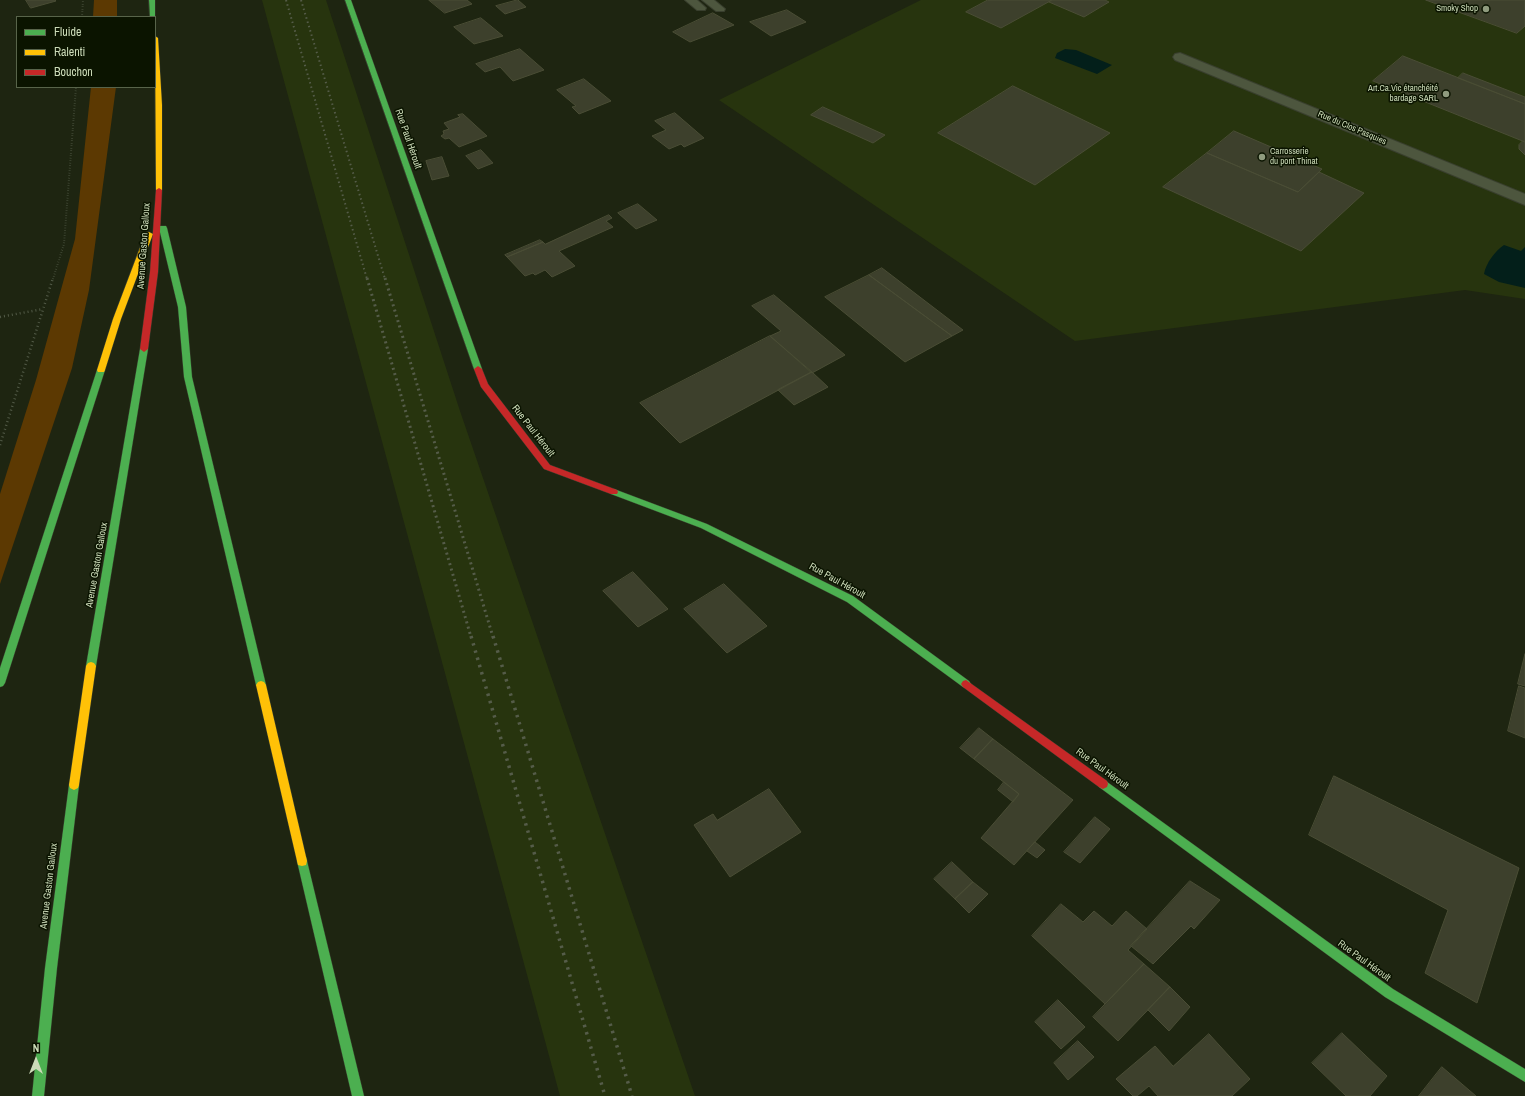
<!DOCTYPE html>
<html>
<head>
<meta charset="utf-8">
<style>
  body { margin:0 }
  #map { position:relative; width:1525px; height:1096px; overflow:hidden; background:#1e2511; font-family:"Archivo Narrow",sans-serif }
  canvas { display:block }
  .legend { position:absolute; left:16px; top:16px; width:140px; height:72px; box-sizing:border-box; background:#0b1400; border:1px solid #58644a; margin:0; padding:5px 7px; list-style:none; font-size:12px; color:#ccdbb8 }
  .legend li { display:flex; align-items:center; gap:8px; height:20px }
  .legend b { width:20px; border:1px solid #58644a }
  .north { position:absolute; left:16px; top:1040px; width:40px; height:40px; -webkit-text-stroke:3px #0b1400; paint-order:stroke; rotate:0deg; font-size:11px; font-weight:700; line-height:16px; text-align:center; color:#ccdbb8 }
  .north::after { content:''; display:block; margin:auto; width:14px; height:18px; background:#ccdbb8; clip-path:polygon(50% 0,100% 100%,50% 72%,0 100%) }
</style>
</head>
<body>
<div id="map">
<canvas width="1525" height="1096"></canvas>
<ul class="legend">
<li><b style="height:5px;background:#4caf50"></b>Fluide</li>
<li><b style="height:5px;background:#ffc107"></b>Ralenti</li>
<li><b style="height:5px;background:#c62828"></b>Bouchon</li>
</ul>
<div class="north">N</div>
</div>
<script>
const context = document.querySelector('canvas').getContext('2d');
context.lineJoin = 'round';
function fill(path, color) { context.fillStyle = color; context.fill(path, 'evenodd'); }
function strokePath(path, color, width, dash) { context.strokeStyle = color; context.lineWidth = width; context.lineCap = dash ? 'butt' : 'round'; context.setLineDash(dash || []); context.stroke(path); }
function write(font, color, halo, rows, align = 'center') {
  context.font = font + ' "Archivo Narrow",sans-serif'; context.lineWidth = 3; context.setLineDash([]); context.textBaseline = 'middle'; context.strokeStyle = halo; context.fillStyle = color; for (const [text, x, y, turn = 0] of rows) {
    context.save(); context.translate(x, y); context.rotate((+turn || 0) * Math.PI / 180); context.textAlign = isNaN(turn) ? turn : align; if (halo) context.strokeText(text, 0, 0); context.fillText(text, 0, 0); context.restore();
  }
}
fill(new Path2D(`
  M 262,0 L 326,0 L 460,411 L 695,1096 L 560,1096 Z
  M 921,0 L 1525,0 L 1525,299 L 1465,290 L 1075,341 L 719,100 Z`), '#27340e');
fill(new Path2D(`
  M 94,0 L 117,0 L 117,17 L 93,17 Z
  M 91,87 L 116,87 L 89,290 L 72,368 L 0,584 L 0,494 L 36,380 L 75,239 Z`), '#5c3902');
fill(new Path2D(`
  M 1065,49 L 1076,50 L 1112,65 L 1097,74 L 1055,58 L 1057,53 Z
  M 1504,245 L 1521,251 L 1525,247 L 1525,288 L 1499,282 L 1484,274 C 1486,263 1495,251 1504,245 Z`), '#031f1a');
const building = new Path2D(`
  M 26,0 L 55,0 L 56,1 L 31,8 Z
  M 429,0 L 467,0 L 472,4 L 445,13 Z
  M 518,0 L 526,7 L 505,14 L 496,6 Z
  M 988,0 L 1052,0 L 1001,28 L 966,12 Z
  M 1052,0 L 1105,0 L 1109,2 L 1084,17 L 1049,2 Z
  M 1426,0 L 1525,0 L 1525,26 L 1517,33 Z
  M 787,10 L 806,22 L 771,36 L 750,22 Z
  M 713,13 L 734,25 L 690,42 L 673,32 Z
  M 481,18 L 503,36 L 474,44 L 454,27 Z
  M 520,49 L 544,70 L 513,81 L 500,67 L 485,72 L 476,64 Z
  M 1403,56 L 1525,104 L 1525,142 L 1373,81 Z
  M 1463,73 L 1525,97 L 1525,104 L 1458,78 Z
  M 584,79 L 611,101 L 579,114 L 572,107 L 576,106 L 557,90 Z
  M 1013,86 L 1110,133 L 1035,185 L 938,133 Z
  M 823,107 L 885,135 L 873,143 L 811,115 Z
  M 675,113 L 704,138 L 684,147 L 681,144 L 669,149 L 652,136 L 666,130 L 655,121 Z
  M 463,114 L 487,136 L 459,147 L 449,138 L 445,139 L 441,136 L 444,134 L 443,131 L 449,129 L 444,123 L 460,117 L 458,115 Z
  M 1234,131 L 1322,169 L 1298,192 L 1207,153 Z
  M 1523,141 L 1525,142 L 1525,155 L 1519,149 L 1519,145 Z
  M 481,150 L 493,163 L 478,169 L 466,156 Z
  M 1207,153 L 1298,192 L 1319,172 L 1364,193 L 1301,251 L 1163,187 Z
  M 442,157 L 449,176 L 432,180 L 426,161 Z
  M 638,204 L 657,220 L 636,229 L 618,213 Z
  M 609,215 L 612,218 L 606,221 L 613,227 L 559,251 L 575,266 L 552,277 L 545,270 L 535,275 L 533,273 L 525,276 L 507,257 L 543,242 L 545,244 Z
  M 540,240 L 543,242 L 507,257 L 505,255 Z
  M 882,268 L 963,330 L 952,336 L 869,275 Z
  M 869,275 L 952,336 L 905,362 L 825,297 Z
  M 774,295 L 845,355 L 812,373 L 770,336 L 781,331 L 752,306 Z
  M 770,336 L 812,372 L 680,443 L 640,403 Z
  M 812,372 L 828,387 L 794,405 L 778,390 Z
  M 633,572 L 668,609 L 638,627 L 603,591 Z
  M 724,584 L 767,626 L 727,653 L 684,609 Z
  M 1525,654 L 1525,686 L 1518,684 Z
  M 1519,686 L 1525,688 L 1525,738 L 1508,731 Z
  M 979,728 L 993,739 L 974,759 L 960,748 Z
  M 993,739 L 1073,800 L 1014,865 L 981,838 L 1019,794 L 974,759 Z
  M 1334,776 L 1519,868 L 1477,1003 L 1425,973 L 1448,910 L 1309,835 Z
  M 1004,782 L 1019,794 L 1013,802 L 998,790 Z
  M 769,789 L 801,832 L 730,877 L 694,825 L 713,814 L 717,820 Z
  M 1095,817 L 1110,829 L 1080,863 L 1064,852 Z
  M 1035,842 L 1045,850 L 1037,858 L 1027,851 Z
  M 952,862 L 973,882 L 955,899 L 934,879 Z
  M 1190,881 L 1220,900 L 1194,929 L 1191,926 L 1153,964 L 1131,946 Z
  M 973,882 L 988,894 L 969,913 L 955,899 Z
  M 1061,904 L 1083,922 L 1094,911 L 1112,926 L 1126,911 L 1147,929 L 1128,950 L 1144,964 L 1105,1004 L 1032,936 Z
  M 1144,964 L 1170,987 L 1118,1041 L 1093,1017 Z
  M 1170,987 L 1190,1007 L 1169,1031 L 1148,1010 Z
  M 1058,1000 L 1085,1027 L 1061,1049 L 1035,1022 Z
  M 1342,1033 L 1387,1076 L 1370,1096 L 1346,1096 L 1312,1063 Z
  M 1209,1034 L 1250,1079 L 1232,1096 L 1158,1096 L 1149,1086 L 1137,1096 L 1133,1096 L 1116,1079 L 1155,1046 L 1173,1066 Z
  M 1078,1041 L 1094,1057 L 1068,1080 L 1054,1063 Z
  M 1442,1067 L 1476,1096 L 1419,1096 Z`);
fill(building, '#3d402c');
strokePath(building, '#4a4d35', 1);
const lane = new Path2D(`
  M 685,0 L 697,0 L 706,8 L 705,10 L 697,10 Z
  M 702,0 L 714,0 L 725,9 L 724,11 L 716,11 Z`);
const street = new Path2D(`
  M 1180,53 L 1525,194 L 1525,205 L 1175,60 L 1173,57 L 1175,54 Z`);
const fast = new Path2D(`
  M 149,0 L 155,0 L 155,18 L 155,17 L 150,17 Z
  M 345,0 L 351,0 L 482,369 L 481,371 L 478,372 L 474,369 Z
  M 160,226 L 166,226 L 167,228 L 186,307 L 192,377 L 266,685 L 264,688 L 261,689 L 258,688 L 256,685 L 184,377 L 178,307 L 159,228 Z
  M 144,346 L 148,349 L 96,666 L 94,669 L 91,670 L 88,669 L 86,666 L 140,349 Z
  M 101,367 L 105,370 L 5,683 L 3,686 L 0,687 L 0,668 L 97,370 Z
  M 614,489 L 707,524 L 853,596 L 969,681 L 971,684 L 969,687 L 966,688 L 963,687 L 847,602 L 701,528 L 611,494 L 610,492 L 611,490 Z
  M 1103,779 L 1393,989 L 1525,1069 L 1525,1082 L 1385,997 L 1099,787 L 1098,784 L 1099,781 Z
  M 74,780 L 78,782 L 79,785 L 57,968 L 44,1096 L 32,1096 L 45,968 L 69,785 L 70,782 Z
  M 302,856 L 306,857 L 307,861 L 364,1096 L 352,1096 L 297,861 L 298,857 Z`);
const slow = new Path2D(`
  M 155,36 L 158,38 L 162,105 L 162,190 L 159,192 L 156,190 Z
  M 146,232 L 149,232 L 153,234 L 121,319 L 105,370 L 104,372 L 98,372 L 97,370 L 113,319 Z
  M 91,662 L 94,663 L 96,666 L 79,785 L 78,788 L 74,790 L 70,788 L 69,785 L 86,666 L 88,663 Z
  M 261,681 L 264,682 L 266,685 L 307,861 L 306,865 L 302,866 L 298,865 L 297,861 L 256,685 L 258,682 Z`);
const jam = new Path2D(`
  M 159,188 L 162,190 L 158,272 L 148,349 L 144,352 L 140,349 L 150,272 L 156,190 Z
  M 478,366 L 482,369 L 488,384 L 550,465 L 617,490 L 618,492 L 617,494 L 611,494 L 544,469 L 481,387 L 474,369 Z
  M 966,680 L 1107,781 L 1108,784 L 1107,787 L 1103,789 L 1099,787 L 963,687 L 961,684 L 963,681 Z`);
strokePath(lane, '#393f2e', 2);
strokePath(street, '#393f2e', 2);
strokePath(fast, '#393f2e', 1);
strokePath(slow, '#393f2e', 1);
strokePath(jam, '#393f2e', 1);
strokePath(new Path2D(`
  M 82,17 L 83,0
  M 53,279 L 64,244 L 76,87`), '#525a47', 2, [0.5, 2]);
strokePath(new Path2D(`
  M 0,317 L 43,309
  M 0,445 L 53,278`), '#525a47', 2.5, [1, 3]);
fill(lane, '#4d563e');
fill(street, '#4d563e');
fill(fast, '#4caf50');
fill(slow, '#ffc107');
fill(jam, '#c62828');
strokePath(new Path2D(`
  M 286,0 L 367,279
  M 301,0 L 385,279`), '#555c49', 2, [1.5, 3]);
strokePath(new Path2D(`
  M 367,278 L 471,637
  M 385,278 L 493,637`), '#555c49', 3, [2, 3.5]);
strokePath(new Path2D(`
  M 471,636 L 605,1096
  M 493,636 L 632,1096`), '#555c49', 3.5, [2.5, 5]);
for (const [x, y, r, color] of [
  [1486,9,4,"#8f9b7e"],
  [1446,94,4,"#8f9b7e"],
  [1262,157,4,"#8f9b7e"]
]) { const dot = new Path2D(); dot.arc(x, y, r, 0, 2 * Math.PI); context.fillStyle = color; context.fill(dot); strokePath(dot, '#0b1400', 1.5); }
write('9px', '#ccdbb8', '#0b1400', [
  ["Smoky Shop",1478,9],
  ["Art.Ca.Vic étanchéité",1438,89],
  ["bardage SARL",1438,99],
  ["Carrosserie",1270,152,"left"],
  ["du pont Thinat",1270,162,"left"]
], 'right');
write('9px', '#ccdbb8', '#0b1400', [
  ["Rue du Clos Pasquies",1352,128,23]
]);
write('10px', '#ccdbb8', '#0b1400', [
  ["Rue Paul Héroult",408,139,71],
  ["Avenue Gaston Galloux",144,246,-86],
  ["Rue Paul Héroult",533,431,52],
  ["Avenue Gaston Galloux",97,565,-80],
  ["Rue Paul Héroult",837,581,29],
  ["Rue Paul Héroult",1102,769,36],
  ["Avenue Gaston Galloux",49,886,-83],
  ["Rue Paul Héroult",1364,961,36]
]);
</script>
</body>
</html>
